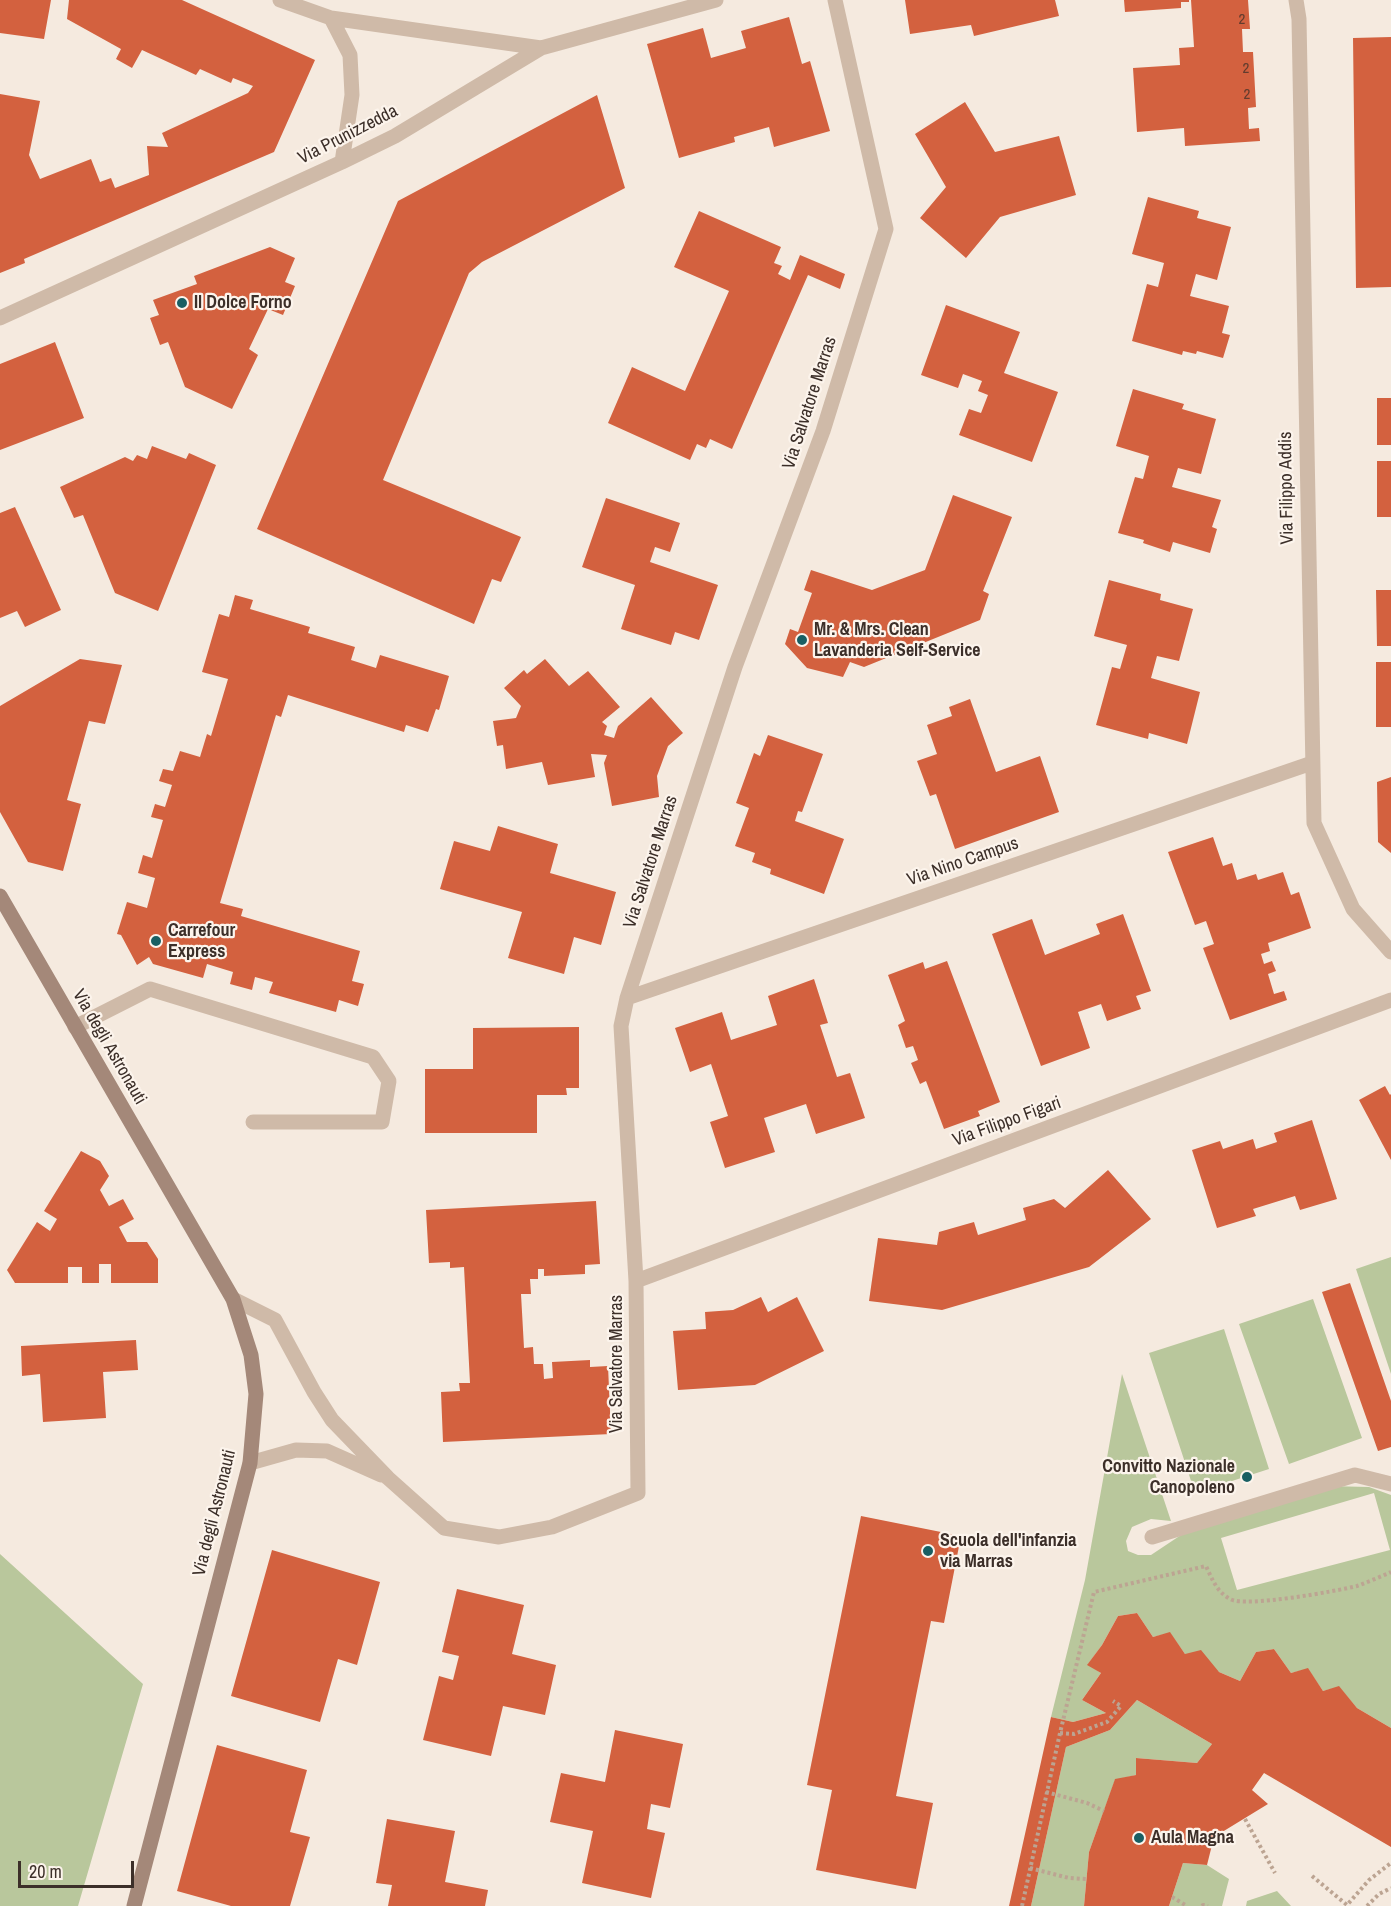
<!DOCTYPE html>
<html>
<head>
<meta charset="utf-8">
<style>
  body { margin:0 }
  #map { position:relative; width:1391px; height:1906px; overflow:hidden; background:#f5eadf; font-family:"Archivo Narrow",sans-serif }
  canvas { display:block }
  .scale { position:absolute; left:18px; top:1861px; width:116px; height:27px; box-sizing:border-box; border:3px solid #3c2f29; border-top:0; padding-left:8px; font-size:18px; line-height:21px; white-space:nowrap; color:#3c2f29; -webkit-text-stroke:4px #fcf4ec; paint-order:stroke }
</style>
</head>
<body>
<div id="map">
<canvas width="1391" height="1906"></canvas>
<div class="scale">20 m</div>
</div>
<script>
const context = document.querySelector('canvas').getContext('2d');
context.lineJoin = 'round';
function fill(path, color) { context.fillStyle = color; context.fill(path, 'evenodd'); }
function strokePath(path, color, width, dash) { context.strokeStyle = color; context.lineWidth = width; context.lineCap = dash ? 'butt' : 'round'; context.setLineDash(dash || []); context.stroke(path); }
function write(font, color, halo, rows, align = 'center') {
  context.font = font + ' "Archivo Narrow",sans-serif'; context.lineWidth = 4.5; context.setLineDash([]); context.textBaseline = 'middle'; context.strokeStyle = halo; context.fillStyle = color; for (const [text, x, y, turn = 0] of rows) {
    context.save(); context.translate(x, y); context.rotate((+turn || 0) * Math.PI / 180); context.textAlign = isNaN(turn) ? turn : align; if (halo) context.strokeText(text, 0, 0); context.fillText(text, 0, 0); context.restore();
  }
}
fill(new Path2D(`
  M 1391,1257 L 1391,1374 L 1356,1269 Z
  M 1313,1299 L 1362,1438 L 1289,1464 L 1239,1324 Z
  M 1224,1329 L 1269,1469 L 1195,1493 L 1149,1353 Z
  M 1122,1374 L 1171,1521 L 1151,1519 L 1132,1527 L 1126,1541 L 1128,1551 L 1138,1555 L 1151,1555 L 1190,1529 L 1327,1486 L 1369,1487 L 1391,1495 L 1391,1728 L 1357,1708 L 1339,1687 L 1323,1691 L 1308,1669 L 1291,1673 L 1274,1649 L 1256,1652 L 1240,1681 L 1219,1672 L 1185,1654 L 1170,1633 L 1153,1637 L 1137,1613 L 1118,1616 L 1102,1645 L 1088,1664 L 1101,1673 L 1082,1700 L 1106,1713 L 1073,1722 L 1051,1717 L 1085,1580 ZM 1374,1493 L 1390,1550 L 1237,1590 L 1221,1538 Z
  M 0,1554 L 143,1684 L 78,1906 L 0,1906 Z
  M 1137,1700 L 1212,1744 L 1197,1763 L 1136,1758 L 1136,1775 L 1115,1780 L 1089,1852 L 1084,1906 L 1031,1906 L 1066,1747 L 1110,1730 Z
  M 1183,1863 L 1207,1865 L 1229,1879 L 1222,1906 L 1169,1906 Z
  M 1277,1891 L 1291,1906 L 1246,1906 L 1247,1901 Z`), '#b9c79c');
fill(new Path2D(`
  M 0,0 L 51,0 L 44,39 L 0,33 Z
  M 69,0 L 182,0 L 315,60 L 274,152 L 24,259 L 25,263 L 0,273 L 0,94 L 40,101 L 29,155 L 40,179 L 91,159 L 100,182 L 111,178 L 115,188 L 149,175 L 147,146 L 168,147 L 162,133 L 248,93 L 253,86 L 233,78 L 231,83 L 200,69 L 196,75 L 142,50 L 132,68 L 116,59 L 121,49 L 67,19 Z
  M 905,0 L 1055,0 L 1059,16 L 974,36 L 971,25 L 910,34 Z
  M 1124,0 L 1189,0 L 1189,2 L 1181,2 L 1181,8 L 1125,12 Z
  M 1191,0 L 1248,0 L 1250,29 L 1242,29 L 1243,52 L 1253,52 L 1256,107 L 1248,108 L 1249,129 L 1259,128 L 1260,141 L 1185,146 L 1184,128 L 1137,132 L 1133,68 L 1180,65 L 1179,48 L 1194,47 Z
  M 789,17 L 802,64 L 810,61 L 830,131 L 774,147 L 769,127 L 734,137 L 735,142 L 679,158 L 647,44 L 703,28 L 711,58 L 746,48 L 741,31 Z
  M 1391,37 L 1391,287 L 1356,288 L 1353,38 Z
  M 597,95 L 625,188 L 482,262 L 469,273 L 383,480 L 521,537 L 501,582 L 492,579 L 474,624 L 257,529 L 398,201 Z
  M 965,102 L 995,152 L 1059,136 L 1076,195 L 1000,217 L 966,258 L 920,218 L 946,187 L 915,134 Z
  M 1148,197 L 1199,211 L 1197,218 L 1231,227 L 1217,280 L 1196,274 L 1190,296 L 1229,306 L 1222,333 L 1230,335 L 1223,358 L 1197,351 L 1196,354 L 1183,351 L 1182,355 L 1132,341 L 1147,284 L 1158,287 L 1164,263 L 1132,254 Z
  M 699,211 L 781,247 L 774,263 L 782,266 L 778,274 L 790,280 L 800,255 L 845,274 L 840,289 L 808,275 L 732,449 L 710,439 L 706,448 L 697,444 L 690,460 L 608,423 L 632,367 L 685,391 L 729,291 L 674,267 Z
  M 270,247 L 295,258 L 285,282 L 295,286 L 283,315 L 268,309 L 249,349 L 258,355 L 232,409 L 185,387 L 168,342 L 160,345 L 150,318 L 159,315 L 153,300 L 197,284 L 194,276 Z
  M 946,305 L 1020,332 L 1004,373 L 1058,392 L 1032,462 L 959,435 L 969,409 L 981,413 L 988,395 L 978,391 L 982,381 L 963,374 L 958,388 L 921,375 Z
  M 55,342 L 84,418 L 0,450 L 0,364 Z
  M 1133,389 L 1184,404 L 1182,409 L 1216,419 L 1201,474 L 1178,468 L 1172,487 L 1221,500 L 1212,527 L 1217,529 L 1210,553 L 1173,542 L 1170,552 L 1143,543 L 1144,540 L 1118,533 L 1135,477 L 1143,479 L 1149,456 L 1116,446 Z
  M 1377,398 L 1391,398 L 1391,445 L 1377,445 Z
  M 152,446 L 186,459 L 189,453 L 216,465 L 158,611 L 115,593 L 83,515 L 74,518 L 60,487 L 125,457 L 133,461 L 137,455 L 147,459 Z
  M 1377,461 L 1391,461 L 1391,517 L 1377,517 Z
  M 953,495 L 1012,517 L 983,591 L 989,594 L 980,620 L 864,667 L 850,662 L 843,677 L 807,668 L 785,644 L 790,629 L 798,632 L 812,593 L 804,590 L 811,570 L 872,590 L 925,570 Z
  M 606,498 L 680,523 L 670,552 L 655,547 L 650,562 L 718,585 L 699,640 L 675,632 L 671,645 L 621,629 L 635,585 L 582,567 Z
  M 15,507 L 61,610 L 25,627 L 17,611 L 0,618 L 0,513 Z
  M 1109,580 L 1161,594 L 1160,600 L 1193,609 L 1179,661 L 1157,656 L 1151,678 L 1200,692 L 1187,744 L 1149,733 L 1148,739 L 1096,725 L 1112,667 L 1120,669 L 1127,645 L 1094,636 Z
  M 1376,590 L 1391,590 L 1391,646 L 1377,646 Z
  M 235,595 L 253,600 L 250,609 L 310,627 L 308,633 L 355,647 L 351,660 L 376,668 L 380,655 L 449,676 L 439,710 L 436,709 L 428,732 L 406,725 L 404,732 L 288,695 L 281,717 L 276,715 L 220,903 L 243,909 L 241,916 L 360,951 L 352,981 L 364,984 L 358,1006 L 339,1000 L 336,1012 L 269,993 L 273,982 L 255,977 L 252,990 L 230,984 L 233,972 L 207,964 L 203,978 L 153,964 L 149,957 L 137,965 L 121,935 L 117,934 L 127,902 L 147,908 L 155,878 L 138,873 L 143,855 L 152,858 L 163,820 L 151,817 L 155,804 L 165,807 L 172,785 L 159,781 L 163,769 L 173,771 L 180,751 L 200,757 L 207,734 L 211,736 L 228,679 L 202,672 L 219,614 L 229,617 Z
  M 80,659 L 122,665 L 105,724 L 89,721 L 67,800 L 81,804 L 63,871 L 28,862 L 0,812 L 0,706 Z
  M 545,659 L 569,686 L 588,671 L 620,707 L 602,722 L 607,726 L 604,735 L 614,738 L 618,726 L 651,697 L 683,733 L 668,746 L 657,776 L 659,797 L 612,806 L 604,763 L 607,755 L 591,754 L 595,777 L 548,785 L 542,762 L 506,769 L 503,745 L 497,746 L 493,721 L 516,718 L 521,706 L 504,688 L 524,670 L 527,674 Z
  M 1376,662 L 1391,662 L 1391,727 L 1376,727 Z
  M 970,699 L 996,772 L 1040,756 L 1059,812 L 955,849 L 936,794 L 930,796 L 917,761 L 937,754 L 927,725 L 952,716 L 949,707 Z
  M 768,735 L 823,754 L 802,812 L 798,811 L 795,821 L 844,839 L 824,894 L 770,874 L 771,869 L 752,862 L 755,853 L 735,846 L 749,808 L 736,803 L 754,753 L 760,756 Z
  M 1391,777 L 1391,853 L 1378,842 L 1377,782 Z
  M 498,826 L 558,844 L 550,873 L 616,892 L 601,945 L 574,937 L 564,974 L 508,958 L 522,912 L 440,889 L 454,841 L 490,851 Z
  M 1213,837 L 1223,866 L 1232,863 L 1237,880 L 1256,874 L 1258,880 L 1283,872 L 1291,895 L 1299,892 L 1311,928 L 1268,943 L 1270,951 L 1261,954 L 1264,964 L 1272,961 L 1276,971 L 1268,974 L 1274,994 L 1284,991 L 1287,1000 L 1230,1020 L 1203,948 L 1214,944 L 1206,921 L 1195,925 L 1168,852 Z
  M 1123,914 L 1151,991 L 1136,996 L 1141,1009 L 1107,1021 L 1101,1004 L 1078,1012 L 1090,1048 L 1041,1066 L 992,934 L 1032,919 L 1045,955 L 1100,934 L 1096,924 Z
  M 947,961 L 1000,1102 L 978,1111 L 980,1116 L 944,1129 L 926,1081 L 920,1084 L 911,1063 L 918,1060 L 913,1046 L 906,1048 L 898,1025 L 905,1021 L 888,975 L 923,962 L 925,969 Z
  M 814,979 L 828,1023 L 820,1025 L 837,1077 L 850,1073 L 865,1118 L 816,1134 L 806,1104 L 764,1118 L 775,1152 L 725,1168 L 710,1122 L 728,1116 L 711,1064 L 690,1072 L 675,1028 L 722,1012 L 731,1040 L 777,1025 L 768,996 Z
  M 579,1027 L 579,1088 L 566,1088 L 567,1095 L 537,1095 L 537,1133 L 425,1133 L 425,1069 L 473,1069 L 473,1028 Z
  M 1385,1086 L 1390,1095 L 1391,1094 L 1391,1160 L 1359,1100 Z
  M 1312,1120 L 1337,1199 L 1300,1210 L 1295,1196 L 1253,1209 L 1256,1216 L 1217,1228 L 1192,1150 L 1220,1141 L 1223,1149 L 1253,1139 L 1256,1149 L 1277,1142 L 1274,1133 Z
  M 81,1151 L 100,1161 L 109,1176 L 100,1190 L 109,1206 L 123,1199 L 134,1219 L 119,1227 L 127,1242 L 147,1242 L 158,1259 L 158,1283 L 111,1283 L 111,1264 L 99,1264 L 99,1283 L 82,1283 L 82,1267 L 68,1267 L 68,1283 L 15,1283 L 7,1270 L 37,1222 L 50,1231 L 57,1219 L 44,1211 Z
  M 1108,1170 L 1151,1219 L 1089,1267 L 942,1310 L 869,1301 L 878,1238 L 937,1245 L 939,1232 L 974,1222 L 978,1235 L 1026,1220 L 1023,1208 L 1054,1199 L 1065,1208 Z
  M 596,1201 L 600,1264 L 585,1265 L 585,1274 L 544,1276 L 544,1269 L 538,1269 L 538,1279 L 530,1279 L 531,1294 L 521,1294 L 524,1348 L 533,1347 L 534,1364 L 543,1364 L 544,1379 L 553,1378 L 552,1362 L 590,1360 L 590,1367 L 608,1366 L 611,1434 L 443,1442 L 441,1392 L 460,1391 L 459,1383 L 470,1383 L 464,1267 L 450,1268 L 450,1262 L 429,1263 L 426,1210 Z
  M 1350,1283 L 1391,1401 L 1391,1447 L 1378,1451 L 1322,1292 Z
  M 761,1297 L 768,1312 L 797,1297 L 824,1351 L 755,1385 L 678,1390 L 673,1331 L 706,1329 L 705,1312 L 733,1310 Z
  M 136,1340 L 138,1370 L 103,1372 L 106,1418 L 43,1422 L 40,1374 L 22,1376 L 21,1346 Z
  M 861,1516 L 961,1536 L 944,1623 L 931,1621 L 896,1796 L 933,1803 L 916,1889 L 816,1870 L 832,1790 L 807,1785 Z
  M 272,1550 L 380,1582 L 357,1665 L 338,1659 L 320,1722 L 231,1696 Z
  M 457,1589 L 524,1605 L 512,1654 L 556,1665 L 545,1715 L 503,1706 L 491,1756 L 423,1740 L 439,1676 L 453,1680 L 459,1656 L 442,1652 Z
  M 1137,1613 L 1153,1637 L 1170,1632 L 1185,1654 L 1201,1650 L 1219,1672 L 1240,1681 L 1256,1652 L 1274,1649 L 1291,1673 L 1308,1668 L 1323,1691 L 1339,1686 L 1357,1708 L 1391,1728 L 1391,1847 L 1264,1773 L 1252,1790 L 1268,1804 L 1214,1837 L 1207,1865 L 1183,1863 L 1169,1906 L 1084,1906 L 1089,1852 L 1115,1779 L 1136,1775 L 1136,1758 L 1197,1763 L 1212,1744 L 1137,1700 L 1110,1730 L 1066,1747 L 1031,1906 L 1009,1906 L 1051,1717 L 1073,1722 L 1106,1713 L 1082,1700 L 1101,1673 L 1087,1665 L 1102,1645 L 1118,1616 Z
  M 615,1730 L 683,1744 L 670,1808 L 651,1804 L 647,1829 L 665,1833 L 651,1898 L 582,1883 L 593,1831 L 550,1822 L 561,1773 L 605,1782 Z
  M 217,1745 L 307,1770 L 290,1832 L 310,1837 L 290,1906 L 231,1906 L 177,1891 Z
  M 387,1819 L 455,1831 L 445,1882 L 488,1890 L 485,1906 L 388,1906 L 392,1885 L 376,1883 Z`), '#d3613f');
strokePath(new Path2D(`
  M 1060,1733 L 1074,1734 L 1107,1722 L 1121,1706 L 1113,1701
  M 1046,1792 L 1087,1803 L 1104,1811
  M 1245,1819 L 1275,1873
  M 1030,1868 L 1069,1878 L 1086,1879
  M 1312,1876 L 1347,1905 L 1369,1880 L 1391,1863
  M 1172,1897 L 1187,1906
  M 1022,1906 L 1060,1733 L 1094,1592 L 1206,1566 C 1212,1579 1217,1592 1230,1599 C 1245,1608 1336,1591 1357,1586 C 1368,1582 1380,1577 1391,1572
  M 1202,1906 L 1203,1905 L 1208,1906
  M 1367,1906 L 1379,1894 L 1391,1888`), '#bca492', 4, [3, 3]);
strokePath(new Path2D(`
  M 75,1027 L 150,989 L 373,1057 L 389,1081 L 382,1122 L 253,1122`), '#cfbaa8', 15);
strokePath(new Path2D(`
  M 280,0 L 331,18 L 541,48
  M 1296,0 L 1299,19 L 1314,823 L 1353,909 L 1391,952
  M 331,18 L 350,55 L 352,95 L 342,162
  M 0,318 L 342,162 L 395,136 L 541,48 L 716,0
  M 627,998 L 1312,763
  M 636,1281 L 1391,1000
  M 233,1299 L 275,1320 L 314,1392 L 332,1420 L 388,1478 L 444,1528 L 499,1537 L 552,1527 L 638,1493 L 636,1281 L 621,1026 L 627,998 L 735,667 L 823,431 L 886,229 L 835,0
  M 250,1463 L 296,1450 L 327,1451 L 381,1475
  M 1152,1537 L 1355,1475 L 1391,1484`), '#cfbaa8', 15);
strokePath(new Path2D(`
  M 0,896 L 233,1299 L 251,1355 L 256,1394 L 250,1463 L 134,1906`), '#a48879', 15);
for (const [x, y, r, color] of [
  [182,303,6,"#195f63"],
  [802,640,6,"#195f63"],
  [156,941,6,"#195f63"],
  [1247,1477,6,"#195f63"],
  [928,1551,6,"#195f63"],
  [1139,1838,6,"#195f63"]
]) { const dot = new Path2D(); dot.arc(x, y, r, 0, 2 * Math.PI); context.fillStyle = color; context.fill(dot); strokePath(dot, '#fcf4ec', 2); }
write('15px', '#623c2e', null, [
  ["2",1242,20],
  ["2",1246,69],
  ["2",1247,95]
]);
write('18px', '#3c2f29', '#fcf4ec', [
  ["Via Prunizzedda",348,135,-27],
  ["Via Salvatore Marras",810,403,-72],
  ["Via Filippo Addis",1287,488,-91],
  ["Via Salvatore Marras",651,862,-72],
  ["Via Nino Campus",963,862,-19],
  ["Via degli Astronauti",109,1047,60],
  ["Via Filippo Figari",1007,1122,-20],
  ["Via Salvatore Marras",617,1364,-90],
  ["Via degli Astronauti",215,1513,-76]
]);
write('bold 18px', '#3c2f29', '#fcf4ec', [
  ["Il Dolce Forno",194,303],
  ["Mr. & Mrs. Clean",814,630],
  ["Lavanderia Self-Service",814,651],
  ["Carrefour",168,931],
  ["Express",168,952],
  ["Convitto Nazionale",1235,1467,"right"],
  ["Canopoleno",1235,1488,"right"],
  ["Scuola dell'infanzia",940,1541],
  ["via Marras",940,1562],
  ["Aula Magna",1151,1838]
], 'left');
</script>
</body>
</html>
